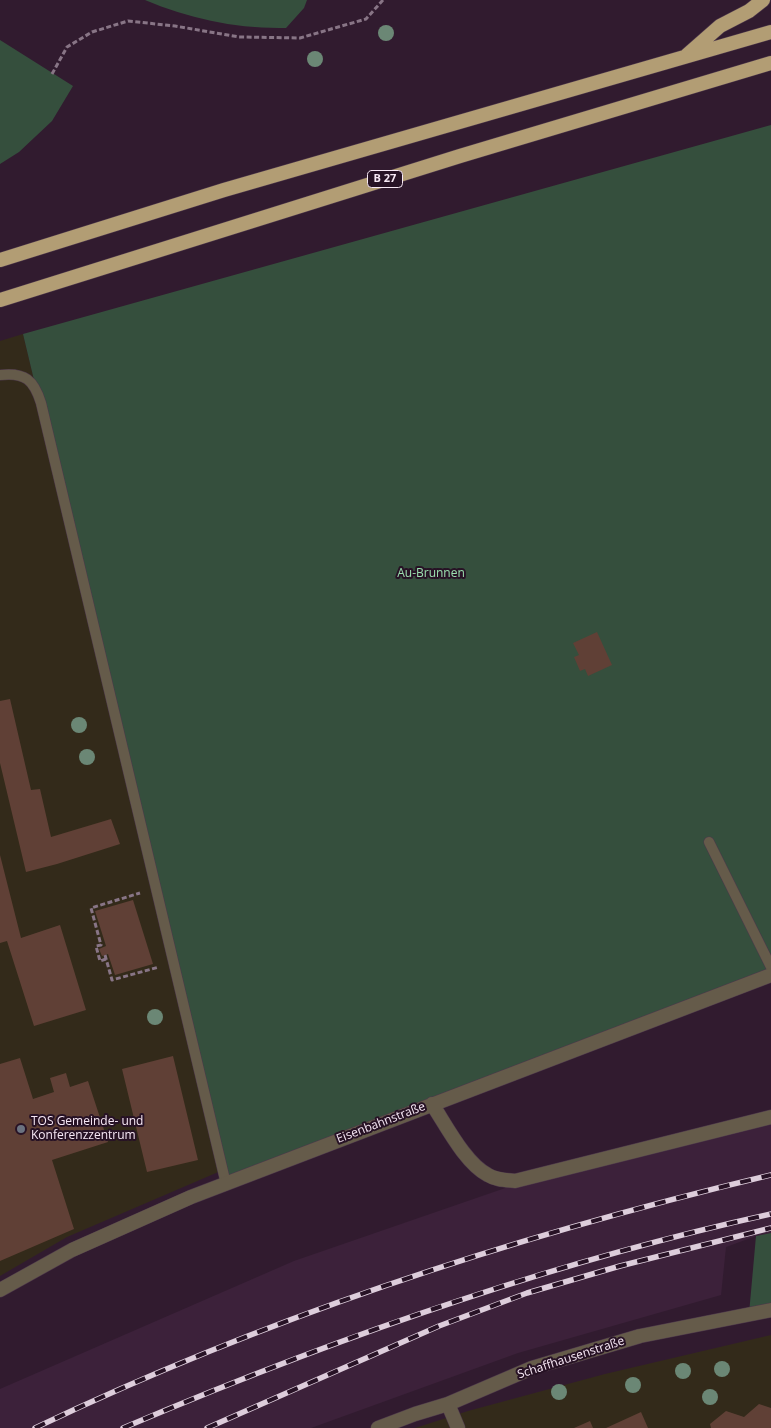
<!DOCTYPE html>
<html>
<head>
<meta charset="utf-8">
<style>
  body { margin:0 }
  canvas { display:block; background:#311b2f }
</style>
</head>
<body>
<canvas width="771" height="1428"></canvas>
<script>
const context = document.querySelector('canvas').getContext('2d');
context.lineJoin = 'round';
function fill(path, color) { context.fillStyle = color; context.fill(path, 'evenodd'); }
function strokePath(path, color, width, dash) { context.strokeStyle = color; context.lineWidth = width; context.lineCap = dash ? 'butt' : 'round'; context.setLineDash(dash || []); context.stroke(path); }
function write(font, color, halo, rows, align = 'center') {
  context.font = font + ' "Open Sans",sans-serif'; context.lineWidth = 4; context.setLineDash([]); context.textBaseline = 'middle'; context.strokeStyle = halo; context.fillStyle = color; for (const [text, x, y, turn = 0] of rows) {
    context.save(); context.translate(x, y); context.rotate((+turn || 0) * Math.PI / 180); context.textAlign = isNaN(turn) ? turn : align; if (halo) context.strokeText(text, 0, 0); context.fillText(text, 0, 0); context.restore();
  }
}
fill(new Path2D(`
  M 771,1117 L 771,1233 L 756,1236 L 726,1247 L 721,1295 L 518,1353 L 311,1428 L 0,1428 L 0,1389 L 294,1261 L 601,1155 Z`), '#3c213a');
fill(new Path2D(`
  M 23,334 L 223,1170 L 67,1237 L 0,1276 L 0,341 Z
  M 771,1335 L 771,1428 L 415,1428 L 468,1411 L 605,1374 Z`), '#332a1a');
fill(new Path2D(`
  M 145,0 L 307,0 L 304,8 L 286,28 C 237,29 190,19 145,0 Z
  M 0,40 L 73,86 L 52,121 L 19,152 L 0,164 Z
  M 771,125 L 771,975 L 226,1184 L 23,334 Z
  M 771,1233 L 771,1310 L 749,1314 L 756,1236 Z`), '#354f3d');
fill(new Path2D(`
  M 597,632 L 612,665 L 588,676 L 585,669 L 580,671 L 574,657 L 579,655 L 573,643 Z
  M 10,699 L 31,790 L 40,789 L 51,837 L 111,819 L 120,844 L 57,864 L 26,872 L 0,763 L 0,701 Z
  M 0,855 L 21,938 L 60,925 L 86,1010 L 34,1026 L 7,941 L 0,943 Z
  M 133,900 L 153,964 L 115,975 L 108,954 L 102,956 L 99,949 L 106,946 L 95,911 Z
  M 173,1056 L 198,1160 L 147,1172 L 122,1069 Z
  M 20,1058 L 33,1099 L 54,1092 L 50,1078 L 66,1073 L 70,1087 L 88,1081 L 108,1142 L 52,1160 L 74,1229 L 0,1261 L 0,1064 Z
  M 759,1404 L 771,1408 L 771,1428 L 711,1428 L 710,1424 L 726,1411 L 744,1417 Z
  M 641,1412 L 648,1428 L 606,1428 Z
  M 590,1421 L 593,1428 L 574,1428 Z`), '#604036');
const service = new Path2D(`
  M 0,375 C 25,372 34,380 41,403 L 226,1184
  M 709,842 L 771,967`);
const minor = new Path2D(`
  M 432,1104 C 446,1125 465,1163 488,1175 C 496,1180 505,1180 515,1181 L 771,1117
  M 0,1290 L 72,1250 L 191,1197 L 771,975
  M 448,1404 L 458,1428
  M 378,1428 L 415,1414 L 448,1404 L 532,1368 L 640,1336 L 771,1310`);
const trunk = new Path2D(`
  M 687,55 L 720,26 L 749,11 L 763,0
  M 0,260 L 224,190 L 771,32
  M 0,300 L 460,156 L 771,63`);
strokePath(service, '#4d384b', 11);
strokePath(minor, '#4d384b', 15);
strokePath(trunk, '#4d384b', 15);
strokePath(new Path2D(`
  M 52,74 L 67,47 L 92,32 L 128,21 L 175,26 L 239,37 L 300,38 L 366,19 L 383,0
  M 105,955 L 112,980 L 159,967
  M 106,959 L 100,961 L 96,946 L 101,945 L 91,908 L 140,893`), '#887586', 3, [5, 2.5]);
strokePath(service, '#655b4a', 10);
strokePath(minor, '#655b4a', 14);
strokePath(trunk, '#b29d74', 14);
const rail = new Path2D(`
  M 35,1428 C 270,1316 518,1235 771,1175
  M 123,1428 C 333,1339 548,1263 771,1214
  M 207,1428 L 439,1326 L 527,1293 L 620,1266 L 771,1228`);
strokePath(rail, '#ddcddb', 5.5);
strokePath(rail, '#271225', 4, [11]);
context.fillStyle = '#6b8775';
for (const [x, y] of [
  [386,33],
  [315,59],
  [79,725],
  [87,757],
  [155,1017],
  [722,1369],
  [683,1371],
  [633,1385],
  [559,1392],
  [710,1397]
]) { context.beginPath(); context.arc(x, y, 8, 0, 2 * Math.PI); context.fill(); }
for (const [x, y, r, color] of [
  [21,1129,5,"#6b7280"]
]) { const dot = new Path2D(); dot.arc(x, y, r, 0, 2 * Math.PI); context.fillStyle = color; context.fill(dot); strokePath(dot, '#271225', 2); }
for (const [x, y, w] of [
  [385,179,35]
]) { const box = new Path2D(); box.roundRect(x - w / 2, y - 8.5, w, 17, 4); context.fillStyle = '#271225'; context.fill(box); strokePath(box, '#f7e8f5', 1); }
write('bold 11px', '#f7e8f5', null, [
  ["B 27",385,179]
]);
write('12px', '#9be0af', '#271225', [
  ["Au-Brunnen",431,574]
]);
write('12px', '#f7e8f5', '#271225', [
  ["TOS Gemeinde- und",31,1122],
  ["Konferenzzentrum",31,1136]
], 'left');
write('12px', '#f7e8f5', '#271225', [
  ["Eisenbahnstraße",381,1123,-21],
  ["Schaffhausenstraße",571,1358,-18]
]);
</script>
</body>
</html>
